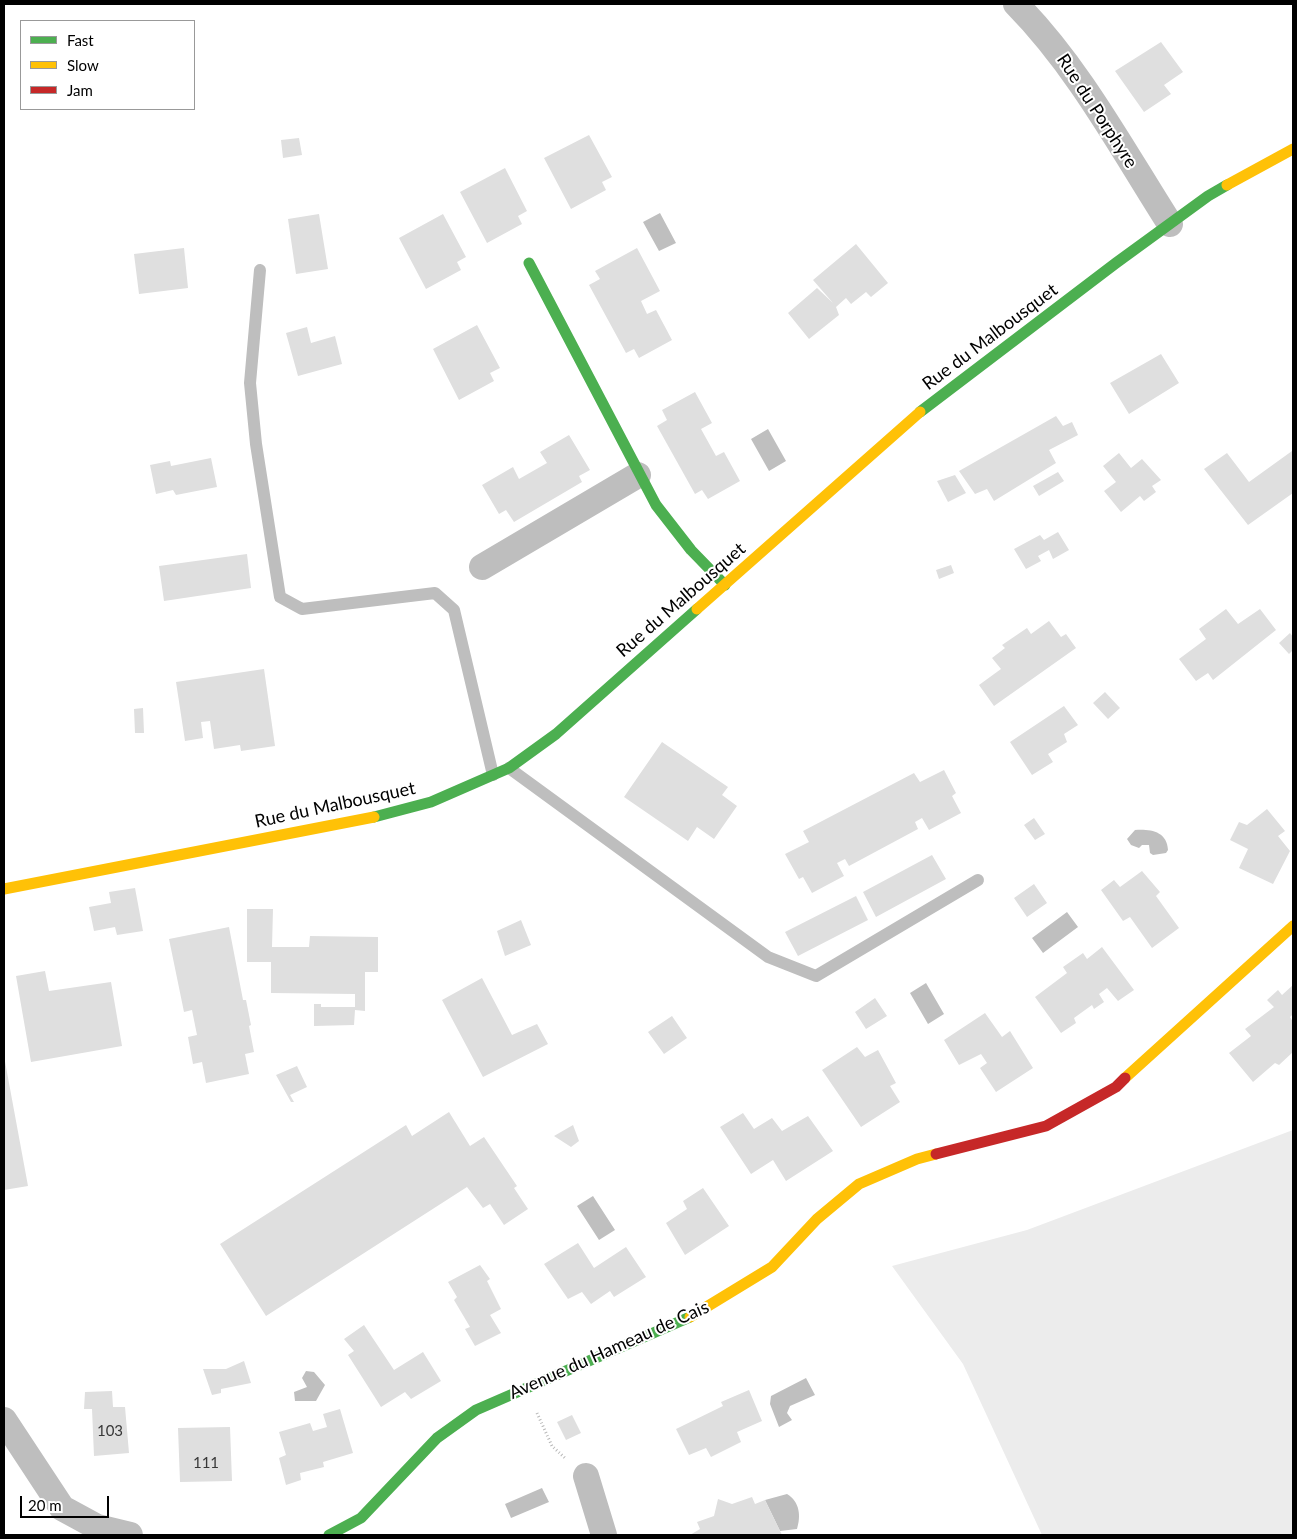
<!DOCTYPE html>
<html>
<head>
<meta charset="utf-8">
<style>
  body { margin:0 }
  #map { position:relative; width:1297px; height:1539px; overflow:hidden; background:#fff; font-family:Lato,sans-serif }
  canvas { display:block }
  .frame { position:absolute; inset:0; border:5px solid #000; pointer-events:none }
  .legend { position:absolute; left:20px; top:20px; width:175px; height:90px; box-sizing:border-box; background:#fff; border:1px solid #999; margin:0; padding:6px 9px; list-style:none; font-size:15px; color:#000 }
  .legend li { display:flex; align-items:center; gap:10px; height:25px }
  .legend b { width:25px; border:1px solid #999 }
  .scale { position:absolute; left:20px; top:1496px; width:89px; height:22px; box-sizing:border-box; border:2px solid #000; border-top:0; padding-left:6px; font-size:15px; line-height:18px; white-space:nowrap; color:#000; -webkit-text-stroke:4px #fff; paint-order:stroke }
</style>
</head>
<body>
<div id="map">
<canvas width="1297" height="1539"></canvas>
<div class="frame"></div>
<ul class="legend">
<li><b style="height:6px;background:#4caf50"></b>Fast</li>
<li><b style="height:6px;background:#ffc107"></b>Slow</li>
<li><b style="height:6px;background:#c62828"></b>Jam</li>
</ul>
<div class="scale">20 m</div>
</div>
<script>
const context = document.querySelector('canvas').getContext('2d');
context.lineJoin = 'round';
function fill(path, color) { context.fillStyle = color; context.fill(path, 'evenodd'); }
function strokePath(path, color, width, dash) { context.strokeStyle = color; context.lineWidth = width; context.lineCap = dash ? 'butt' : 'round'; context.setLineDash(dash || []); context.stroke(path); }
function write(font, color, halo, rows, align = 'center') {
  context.font = font + ' Lato,sans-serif'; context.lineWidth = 4; context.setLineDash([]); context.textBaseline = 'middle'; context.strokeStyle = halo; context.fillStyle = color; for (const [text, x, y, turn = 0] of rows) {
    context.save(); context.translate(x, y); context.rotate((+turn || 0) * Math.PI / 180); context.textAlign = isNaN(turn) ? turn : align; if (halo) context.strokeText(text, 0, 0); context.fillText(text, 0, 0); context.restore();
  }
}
fill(new Path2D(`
  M 1293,1130 L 1293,1535 L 1042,1535 L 963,1364 L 892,1266 L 1027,1230 Z`), '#ececec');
fill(new Path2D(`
  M 660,213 L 676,243 L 659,251 L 643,222 Z
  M 768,429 L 786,461 L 769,471 L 751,439 Z
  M 1135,830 C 1150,829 1167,831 1168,850 L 1166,853 L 1153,855 L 1150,853 L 1149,845 L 1142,845 L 1139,848 L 1131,845 L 1127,839 Z
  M 1067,912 L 1078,927 L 1043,953 L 1032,938 Z
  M 926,983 L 944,1014 L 928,1024 L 910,993 Z
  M 593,1196 L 615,1230 L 599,1240 L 577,1206 Z
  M 306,1371 L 314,1372 L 325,1385 L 316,1401 L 295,1401 L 294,1392 L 307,1387 L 302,1378 Z
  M 806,1378 L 815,1395 L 790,1406 L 787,1413 L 792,1420 L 779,1427 L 770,1404 L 771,1396 Z
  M 542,1488 L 549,1502 L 511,1518 L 505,1504 Z
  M 787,1494 C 800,1502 801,1516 797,1529 L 780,1531 L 765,1500 Z`), '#bfbfbf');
fill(new Path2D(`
  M 1161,42 L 1183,72 L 1164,85 L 1171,94 L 1144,112 L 1115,71 Z
  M 589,135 L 612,177 L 602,182 L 606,190 L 571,209 L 544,158 Z
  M 299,138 L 302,155 L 283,158 L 281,140 Z
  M 505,168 L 527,211 L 518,216 L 522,224 L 487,243 L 460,192 Z
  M 319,214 L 328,269 L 296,274 L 288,219 Z
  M 443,214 L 466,257 L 457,262 L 461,270 L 426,289 L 399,238 Z
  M 856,244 L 888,283 L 871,297 L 866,292 L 851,304 L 846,298 L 836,307 L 839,315 L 809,339 L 788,313 L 817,288 L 833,303 L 813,280 Z
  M 184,248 L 188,288 L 139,294 L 134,254 Z
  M 637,248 L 660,291 L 641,301 L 647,314 L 656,310 L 672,340 L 639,358 L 634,349 L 626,353 L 589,285 L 600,279 L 595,271 Z
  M 477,325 L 500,368 L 490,373 L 494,381 L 459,400 L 433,349 Z
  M 307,327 L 311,343 L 335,336 L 342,364 L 298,376 L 286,333 Z
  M 1161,354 L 1179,383 L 1129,414 L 1110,383 Z
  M 695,392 L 712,423 L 701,429 L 716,456 L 724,452 L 740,481 L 708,499 L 702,490 L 695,494 L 657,426 L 667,420 L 662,410 Z
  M 1056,416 L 1063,426 L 1072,422 L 1078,435 L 1049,450 L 1056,463 L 994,501 L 987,489 L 975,494 L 959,471 Z
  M 569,435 L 590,470 L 579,476 L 582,482 L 514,522 L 506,510 L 499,514 L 482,485 L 513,467 L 519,479 L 547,463 L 540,452 Z
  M 1292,451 L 1293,493 L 1248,525 L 1204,469 L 1227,453 L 1249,482 Z
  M 1119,453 L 1131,468 L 1142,459 L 1161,480 L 1152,486 L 1156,492 L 1144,501 L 1140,496 L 1121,512 L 1104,491 L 1116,482 L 1103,466 Z
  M 211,458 L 217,487 L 176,495 L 173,490 L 156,494 L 150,465 L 170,461 L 171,466 Z
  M 1058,472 L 1064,481 L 1039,496 L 1033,486 Z
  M 955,475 L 966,493 L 948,502 L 937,481 Z
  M 1058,532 L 1069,550 L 1053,559 L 1049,550 L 1038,556 L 1041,561 L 1026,569 L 1014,549 L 1040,535 L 1044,540 Z
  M 247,554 L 251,588 L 164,601 L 159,566 Z
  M 951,565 L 954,573 L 939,579 L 936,570 Z
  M 1226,609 L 1238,624 L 1260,609 L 1276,630 L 1213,680 L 1208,673 L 1196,681 L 1179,659 L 1206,639 L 1199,629 Z
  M 1049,621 L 1061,637 L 1066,634 L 1076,648 L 994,706 L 979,685 L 1001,669 L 992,658 L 1005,648 L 1002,645 L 1027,628 L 1031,634 Z
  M 1290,633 L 1293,637 L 1293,650 L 1289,654 L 1279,643 Z
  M 264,669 L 275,746 L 241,751 L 240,745 L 214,749 L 210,721 L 201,722 L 203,738 L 185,741 L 176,682 Z
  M 1105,692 L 1120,708 L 1108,719 L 1093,703 Z
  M 1064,706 L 1078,725 L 1064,734 L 1067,742 L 1048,754 L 1053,762 L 1032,775 L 1010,742 Z
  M 143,708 L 144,733 L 135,733 L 134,709 Z
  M 662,742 L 728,787 L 722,795 L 737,806 L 714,839 L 697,827 L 688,841 L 624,797 Z
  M 944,770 L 956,793 L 952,796 L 961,813 L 929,830 L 922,818 L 915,822 L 918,829 L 849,866 L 845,859 L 837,863 L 844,876 L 812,893 L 803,877 L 799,879 L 785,854 L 809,842 L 803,831 L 914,773 L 920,782 Z
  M 1267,809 L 1285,831 L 1278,836 L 1290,851 L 1273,884 L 1239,868 L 1248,849 L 1230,840 L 1239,822 L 1247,825 Z
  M 1034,818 L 1045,834 L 1035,840 L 1024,825 Z
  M 932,855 L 946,879 L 876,917 L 863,892 Z
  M 1142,871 L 1160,892 L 1156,896 L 1179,928 L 1152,948 L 1130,917 L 1123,921 L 1101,890 L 1114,880 L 1120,887 Z
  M 1034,884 L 1047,903 L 1027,917 L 1014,898 Z
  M 135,888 L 143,931 L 117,935 L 115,927 L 94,931 L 89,907 L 111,903 L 109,892 Z
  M 856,896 L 868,920 L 798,956 L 785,932 Z
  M 247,909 L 273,909 L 272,947 L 309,947 L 310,936 L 378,937 L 378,972 L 365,972 L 365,1011 L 355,1010 L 354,1025 L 314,1026 L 314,1004 L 321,1004 L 321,1007 L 355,1007 L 355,994 L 271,993 L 271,962 L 247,962 Z
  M 521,920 L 531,945 L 505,956 L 497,931 Z
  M 229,927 L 243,1000 L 246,1000 L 251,1025 L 249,1026 L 254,1052 L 245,1054 L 249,1074 L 206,1083 L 202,1062 L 193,1064 L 188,1037 L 197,1035 L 192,1010 L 184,1012 L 169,939 Z
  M 1102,947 L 1134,990 L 1118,1001 L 1107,988 L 1099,994 L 1104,1002 L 1094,1009 L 1092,1005 L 1074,1018 L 1076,1023 L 1061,1033 L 1035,997 L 1067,973 L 1063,967 L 1083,953 L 1087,959 Z
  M 45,971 L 49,991 L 111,982 L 122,1046 L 31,1062 L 16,976 Z
  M 482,978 L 512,1035 L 537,1024 L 548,1044 L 483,1077 L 442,1000 Z
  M 1293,985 L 1293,1014 L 1290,1017 L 1293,1022 L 1293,1052 L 1279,1065 L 1275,1063 L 1253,1082 L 1229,1053 L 1251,1036 L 1245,1029 L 1274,1007 L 1267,1000 L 1278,990 L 1282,995 Z
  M 875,998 L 887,1016 L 866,1029 L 855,1012 Z
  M 985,1013 L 1002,1037 L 1010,1031 L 1033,1068 L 996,1092 L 980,1068 L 987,1063 L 981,1054 L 959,1065 L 944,1040 Z
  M 672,1016 L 687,1038 L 664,1054 L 648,1032 Z
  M 857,1047 L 865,1057 L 878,1050 L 896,1083 L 890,1086 L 900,1102 L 861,1127 L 822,1070 Z
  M 4,1056 L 28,1186 L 4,1190 Z
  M 297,1066 L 307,1087 L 290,1095 L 294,1102 L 291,1102 L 276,1075 Z
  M 449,1112 L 470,1146 L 484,1137 L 517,1186 L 514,1188 L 528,1209 L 504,1225 L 490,1204 L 483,1208 L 467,1187 L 266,1316 L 220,1244 L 406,1125 L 412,1136 Z
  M 743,1113 L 754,1129 L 772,1118 L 782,1131 L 808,1116 L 833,1151 L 786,1181 L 773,1160 L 751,1174 L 720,1127 Z
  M 573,1125 L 579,1141 L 571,1147 L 554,1136 Z
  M 703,1188 L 729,1226 L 685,1255 L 666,1223 L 687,1209 L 683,1201 Z
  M 578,1243 L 594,1268 L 626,1247 L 646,1277 L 614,1297 L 610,1291 L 591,1304 L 582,1292 L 568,1299 L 544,1264 Z
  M 480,1265 L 490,1279 L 487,1281 L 501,1309 L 490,1315 L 501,1333 L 475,1346 L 465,1329 L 470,1327 L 454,1300 L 457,1297 L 448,1282 Z
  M 364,1325 L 394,1370 L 423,1352 L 441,1381 L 411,1399 L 405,1392 L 381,1407 L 348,1355 L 354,1351 L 344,1339 Z
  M 244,1361 L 251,1383 L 221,1389 L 221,1393 L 212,1395 L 203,1369 L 226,1369 Z
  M 749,1390 L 762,1421 L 737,1432 L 741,1442 L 711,1457 L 706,1448 L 689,1455 L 676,1429 L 723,1406 L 721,1402 Z
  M 112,1391 L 113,1407 L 125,1407 L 129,1453 L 94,1456 L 92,1409 L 84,1409 L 85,1392 Z
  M 340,1409 L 353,1453 L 323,1462 L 324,1467 L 300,1473 L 301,1480 L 286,1485 L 279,1458 L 286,1455 L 279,1432 L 310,1423 L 313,1431 L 327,1427 L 323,1414 Z
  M 572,1415 L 581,1433 L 566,1440 L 557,1422 Z
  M 230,1427 L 232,1481 L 180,1482 L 178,1428 Z
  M 752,1497 L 755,1504 L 765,1500 L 782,1535 L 690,1535 L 700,1529 L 697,1522 L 714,1516 L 718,1499 L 732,1504 Z`), '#dfdfdf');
strokePath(new Path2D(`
  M 537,1413 L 552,1446 L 565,1458`), '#b9b9b9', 3, [1, 2.5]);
strokePath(new Path2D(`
  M 260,270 L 250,383 L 256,444 L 280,597 L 302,609 L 435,593 L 454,610 L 493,775
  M 509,768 L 768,957 L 816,976 L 978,880`), '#bebebe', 12);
strokePath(new Path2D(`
  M 1016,4 C 1079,68 1122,149 1170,224
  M 482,567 L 638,475
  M 4,1420 L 62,1508 L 97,1527 L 130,1535
  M 586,1476 L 604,1535`), '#bebebe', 26);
strokePath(new Path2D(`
  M 529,263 L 656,505 L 691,550 L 725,585
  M 920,412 L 1116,263 L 1208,196 L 1227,185
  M 374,817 L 431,802 L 509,768 L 556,734 L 697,609
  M 329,1535 L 361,1518 L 437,1438 L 476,1410 L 690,1317`), '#4caf50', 11);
strokePath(new Path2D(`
  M 1227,185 L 1293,149
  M 697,609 L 920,412
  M 4,889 L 374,817
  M 1125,1078 L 1293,926
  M 690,1317 L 772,1267 L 817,1219 L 859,1184 L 917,1159 L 936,1154`), '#ffc107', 11);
strokePath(new Path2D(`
  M 936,1154 L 1046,1126 L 1116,1087 L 1125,1078`), '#c62828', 11);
write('15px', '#383838', null, [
  ["103",110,1431],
  ["111",206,1463]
]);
write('18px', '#000', '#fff', [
  ["Rue du Porphyre",1097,111,57],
  ["Rue du Malbousquet",990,337,-37],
  ["Rue du Malbousquet",681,600,-41],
  ["Rue du Malbousquet",335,805,-12],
  ["Avenue du Hameau de Cais",609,1350,-24]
]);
</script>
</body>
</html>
